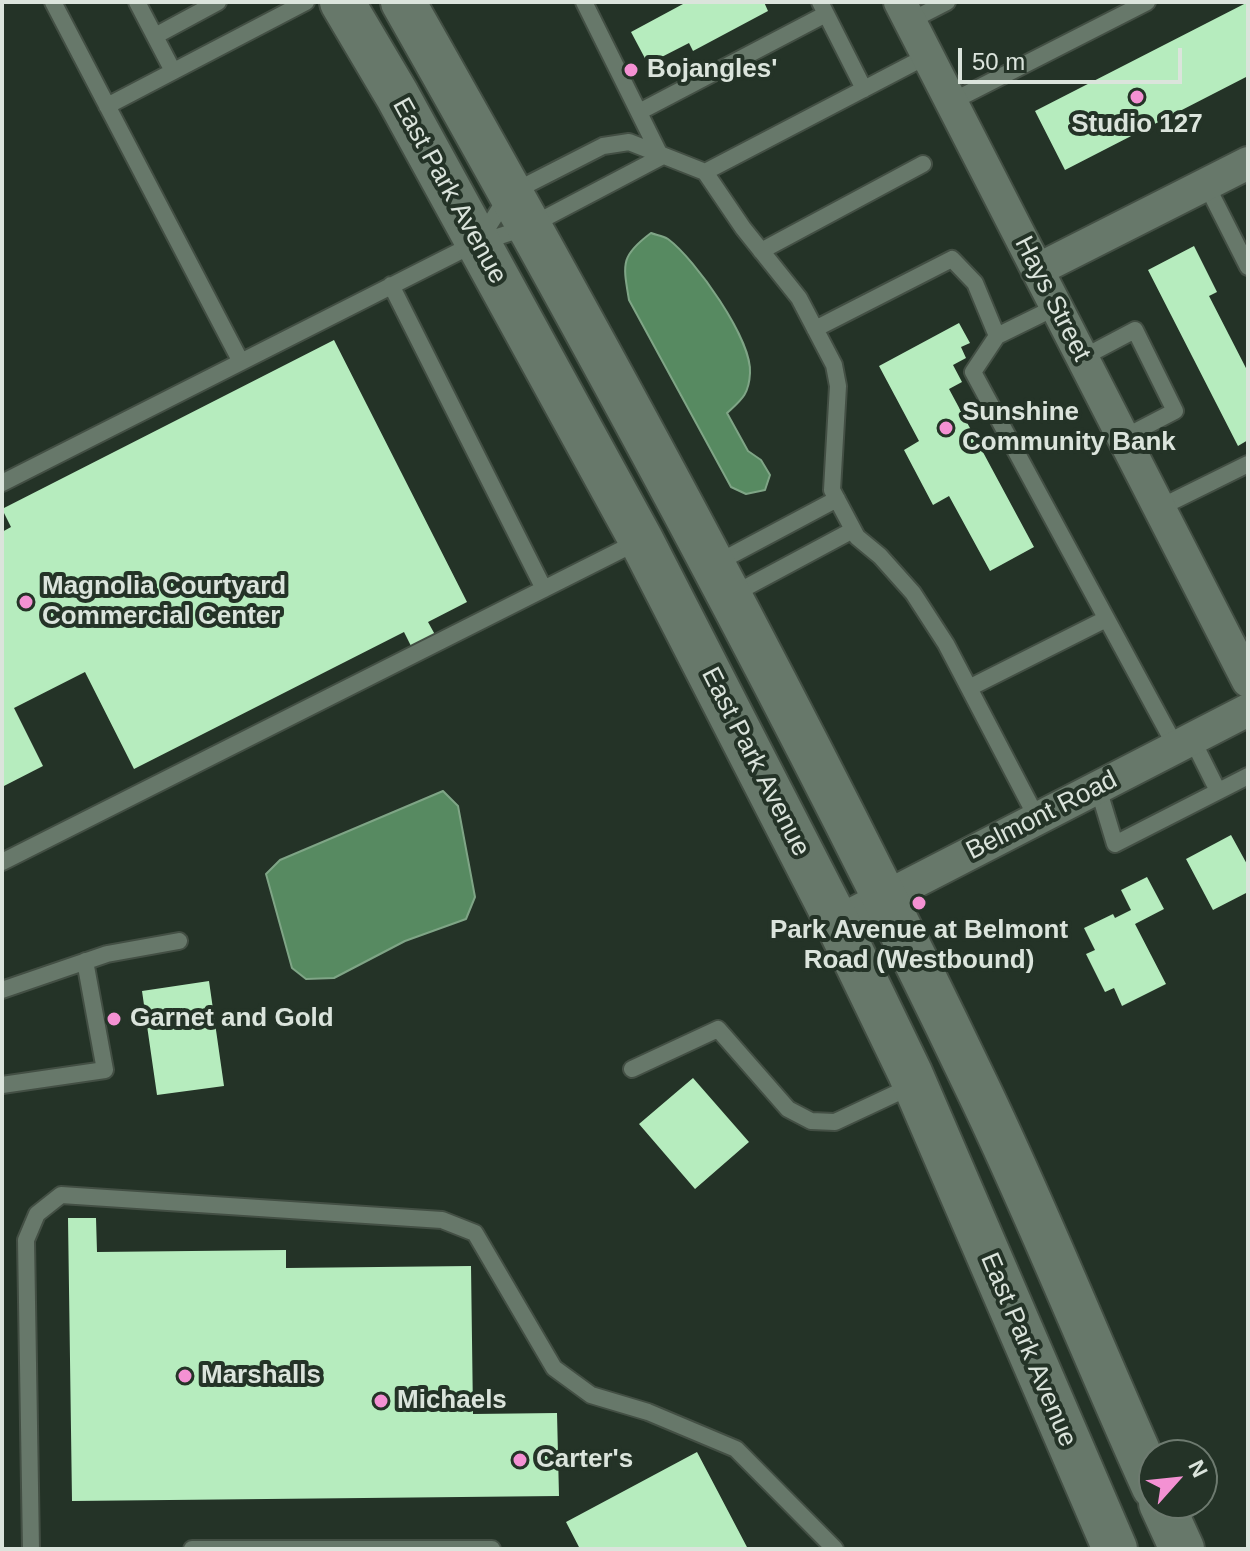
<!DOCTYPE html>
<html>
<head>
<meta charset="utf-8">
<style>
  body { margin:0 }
  #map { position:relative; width:1250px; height:1551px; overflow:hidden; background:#243327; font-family:Helvetica,sans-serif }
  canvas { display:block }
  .frame { position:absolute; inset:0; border:4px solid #dbe4dc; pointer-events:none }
  .north { position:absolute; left:1138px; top:1439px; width:80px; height:80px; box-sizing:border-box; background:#243327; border:2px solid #6d7a6f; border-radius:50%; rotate:63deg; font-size:22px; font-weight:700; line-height:32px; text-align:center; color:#dbe4dc }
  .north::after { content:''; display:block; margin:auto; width:28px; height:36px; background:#f491d3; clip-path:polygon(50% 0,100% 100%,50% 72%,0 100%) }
  .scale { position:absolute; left:958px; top:48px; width:224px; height:36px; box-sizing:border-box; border:4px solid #dbe4dc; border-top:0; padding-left:10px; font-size:24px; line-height:28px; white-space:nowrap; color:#dbe4dc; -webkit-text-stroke:6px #243327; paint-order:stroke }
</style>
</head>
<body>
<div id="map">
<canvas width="1250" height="1551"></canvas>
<div class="frame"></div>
<div class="north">N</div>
<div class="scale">50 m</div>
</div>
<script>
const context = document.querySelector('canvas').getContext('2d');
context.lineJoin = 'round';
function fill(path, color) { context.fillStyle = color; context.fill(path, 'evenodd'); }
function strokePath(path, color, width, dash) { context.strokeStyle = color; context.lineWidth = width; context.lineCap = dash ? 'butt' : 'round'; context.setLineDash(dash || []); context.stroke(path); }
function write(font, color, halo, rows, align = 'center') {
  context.font = font + ' Helvetica,sans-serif'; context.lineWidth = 8; context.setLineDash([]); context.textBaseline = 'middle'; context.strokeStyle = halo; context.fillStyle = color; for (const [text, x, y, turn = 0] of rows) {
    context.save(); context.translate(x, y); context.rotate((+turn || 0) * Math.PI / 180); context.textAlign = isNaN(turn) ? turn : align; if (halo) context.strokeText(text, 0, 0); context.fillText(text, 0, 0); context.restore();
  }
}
const water = new Path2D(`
  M 651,233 C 656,235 663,236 668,239 C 695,259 752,339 750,373 C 749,395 741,400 727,413 L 748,451 L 761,460 L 770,475 L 765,490 L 746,494 L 731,487 L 629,300 C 623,264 620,256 651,233 Z
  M 443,791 L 458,806 L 475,897 L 466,919 L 405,941 L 334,978 L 306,979 L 292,968 L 266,874 L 280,860 Z`);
fill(water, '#578a61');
strokePath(water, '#7fa586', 2);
fill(new Path2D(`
  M 682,2 L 764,2 L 768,11 L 693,51 L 689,43 L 648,64 L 631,32 L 683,4 Z
  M 1248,2 L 1248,76 L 1065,170 L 1035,111 Z
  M 1194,246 L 1217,292 L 1209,296 L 1248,372 L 1248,440 L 1238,446 L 1148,270 Z
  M 959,323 L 970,343 L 961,347 L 966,358 L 953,365 L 962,382 L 949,389 L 1034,547 L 990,571 L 949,496 L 933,505 L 904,450 L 919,441 L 879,366 Z
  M 334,340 L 467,602 L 428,622 L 438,640 L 414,652 L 404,632 L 134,769 L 85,672 L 14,708 L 43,766 L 2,787 L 2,532 L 11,527 L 2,509 Z
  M 1231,835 L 1248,866 L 1248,892 L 1213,910 L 1186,859 Z
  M 1147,877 L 1164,909 L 1135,924 L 1166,984 L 1122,1006 L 1114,988 L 1105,992 L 1086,954 L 1095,950 L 1084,928 L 1113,914 L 1115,918 L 1131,910 L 1121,890 Z
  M 209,981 L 224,1086 L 157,1095 L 142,991 Z
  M 693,1078 L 749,1142 L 695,1189 L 639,1124 Z
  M 68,1218 L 96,1218 L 97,1252 L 286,1250 L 286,1268 L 471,1266 L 473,1414 L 557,1413 L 559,1496 L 72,1501 Z
  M 697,1452 L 748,1549 L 580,1549 L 566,1522 Z`), '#b6ecbe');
const service = new Path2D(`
  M 53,2 L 241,362
  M 137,2 L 173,71
  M 584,2 L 661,157
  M 820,2 L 864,89
  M 910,21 L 947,2
  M 155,36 L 218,2
  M 951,102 L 1147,2
  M 107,106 L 306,2
  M 639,112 L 826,14
  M 705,172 L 927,56
  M 1206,184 L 1248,267
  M 481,238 L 509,194 L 603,146 L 629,142 L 705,172 L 743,228 L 799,298 L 834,365 L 838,386 L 832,490 L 857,537 L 880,556 L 913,593 L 946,644 L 1037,818
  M 761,251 L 923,164
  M 391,285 L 544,589
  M 1056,307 L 997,336 L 973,372 L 1176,747
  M 815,329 L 952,259 L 975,283 L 997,336
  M 1082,358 L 1135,330 L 1175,411 L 1123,438
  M 2,483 L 472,245 L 528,227 L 661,157
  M 1159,508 L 1248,464
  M 715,564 L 837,499
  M 730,596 L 853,530
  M 969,688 L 1106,619
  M 1192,739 L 1218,791
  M 1098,788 L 1115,844 L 1248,776
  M 2,862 L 639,541
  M 2,990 L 107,954 L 179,941
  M 632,1069 L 718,1029 L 788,1109 L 811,1121 L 835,1122 L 914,1085
  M 2,1085 L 105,1070 L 85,961
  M 31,1549 L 26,1240 L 37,1214 L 61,1195 L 442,1220 L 475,1233 L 554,1368 L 591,1395 L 648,1412 L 736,1449 L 835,1549
  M 192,1549 L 492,1549`);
const minor = new Path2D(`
  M 900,2 L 1248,681
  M 1037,270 L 1248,163
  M 837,922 L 1248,710`);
const secondary = new Path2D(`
  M 342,2 L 397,95 L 641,540 L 837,922 L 910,1073 L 1115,1549
  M 403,2 C 605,358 801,719 978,1089 C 1041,1220 1094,1355 1154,1487
  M 1161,1503 L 1182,1549`);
strokePath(service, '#434f44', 20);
strokePath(minor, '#434f44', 36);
strokePath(secondary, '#434f44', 48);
strokePath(service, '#67786a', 16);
strokePath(minor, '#67786a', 32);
strokePath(secondary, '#67786a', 44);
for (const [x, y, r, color] of [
  [631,70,8,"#f491d3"],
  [1137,97,8,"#f491d3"],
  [946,428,8,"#f491d3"],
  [26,602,8,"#f491d3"],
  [919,903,8,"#f491d3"],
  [114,1019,8,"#f491d3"],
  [185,1376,8,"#f491d3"],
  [381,1401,8,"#f491d3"],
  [520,1460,8,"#f491d3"]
]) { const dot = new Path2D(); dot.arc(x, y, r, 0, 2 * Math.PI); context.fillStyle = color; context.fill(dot); strokePath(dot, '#243327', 3); }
write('bold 26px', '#dbe4dc', '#243327', [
  ["Bojangles'",647,70],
  ["Studio 127",1137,125,"center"],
  ["Sunshine",962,413],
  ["Community Bank",962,443],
  ["Magnolia Courtyard",42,587],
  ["Commercial Center",42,617],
  ["Park Avenue at Belmont",919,931,"center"],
  ["Road (Westbound)",919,961,"center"],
  ["Garnet and Gold",130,1019],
  ["Marshalls",201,1376],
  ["Michaels",397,1401],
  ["Carter's",536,1460]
], 'left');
write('26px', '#dbe4dc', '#243327', [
  ["East Park Avenue",449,191,61],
  ["Hays Street",1052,299,63],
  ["East Park Avenue",755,762,63],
  ["Belmont Road",1042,816,-27],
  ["East Park Avenue",1028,1350,67]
]);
</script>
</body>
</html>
